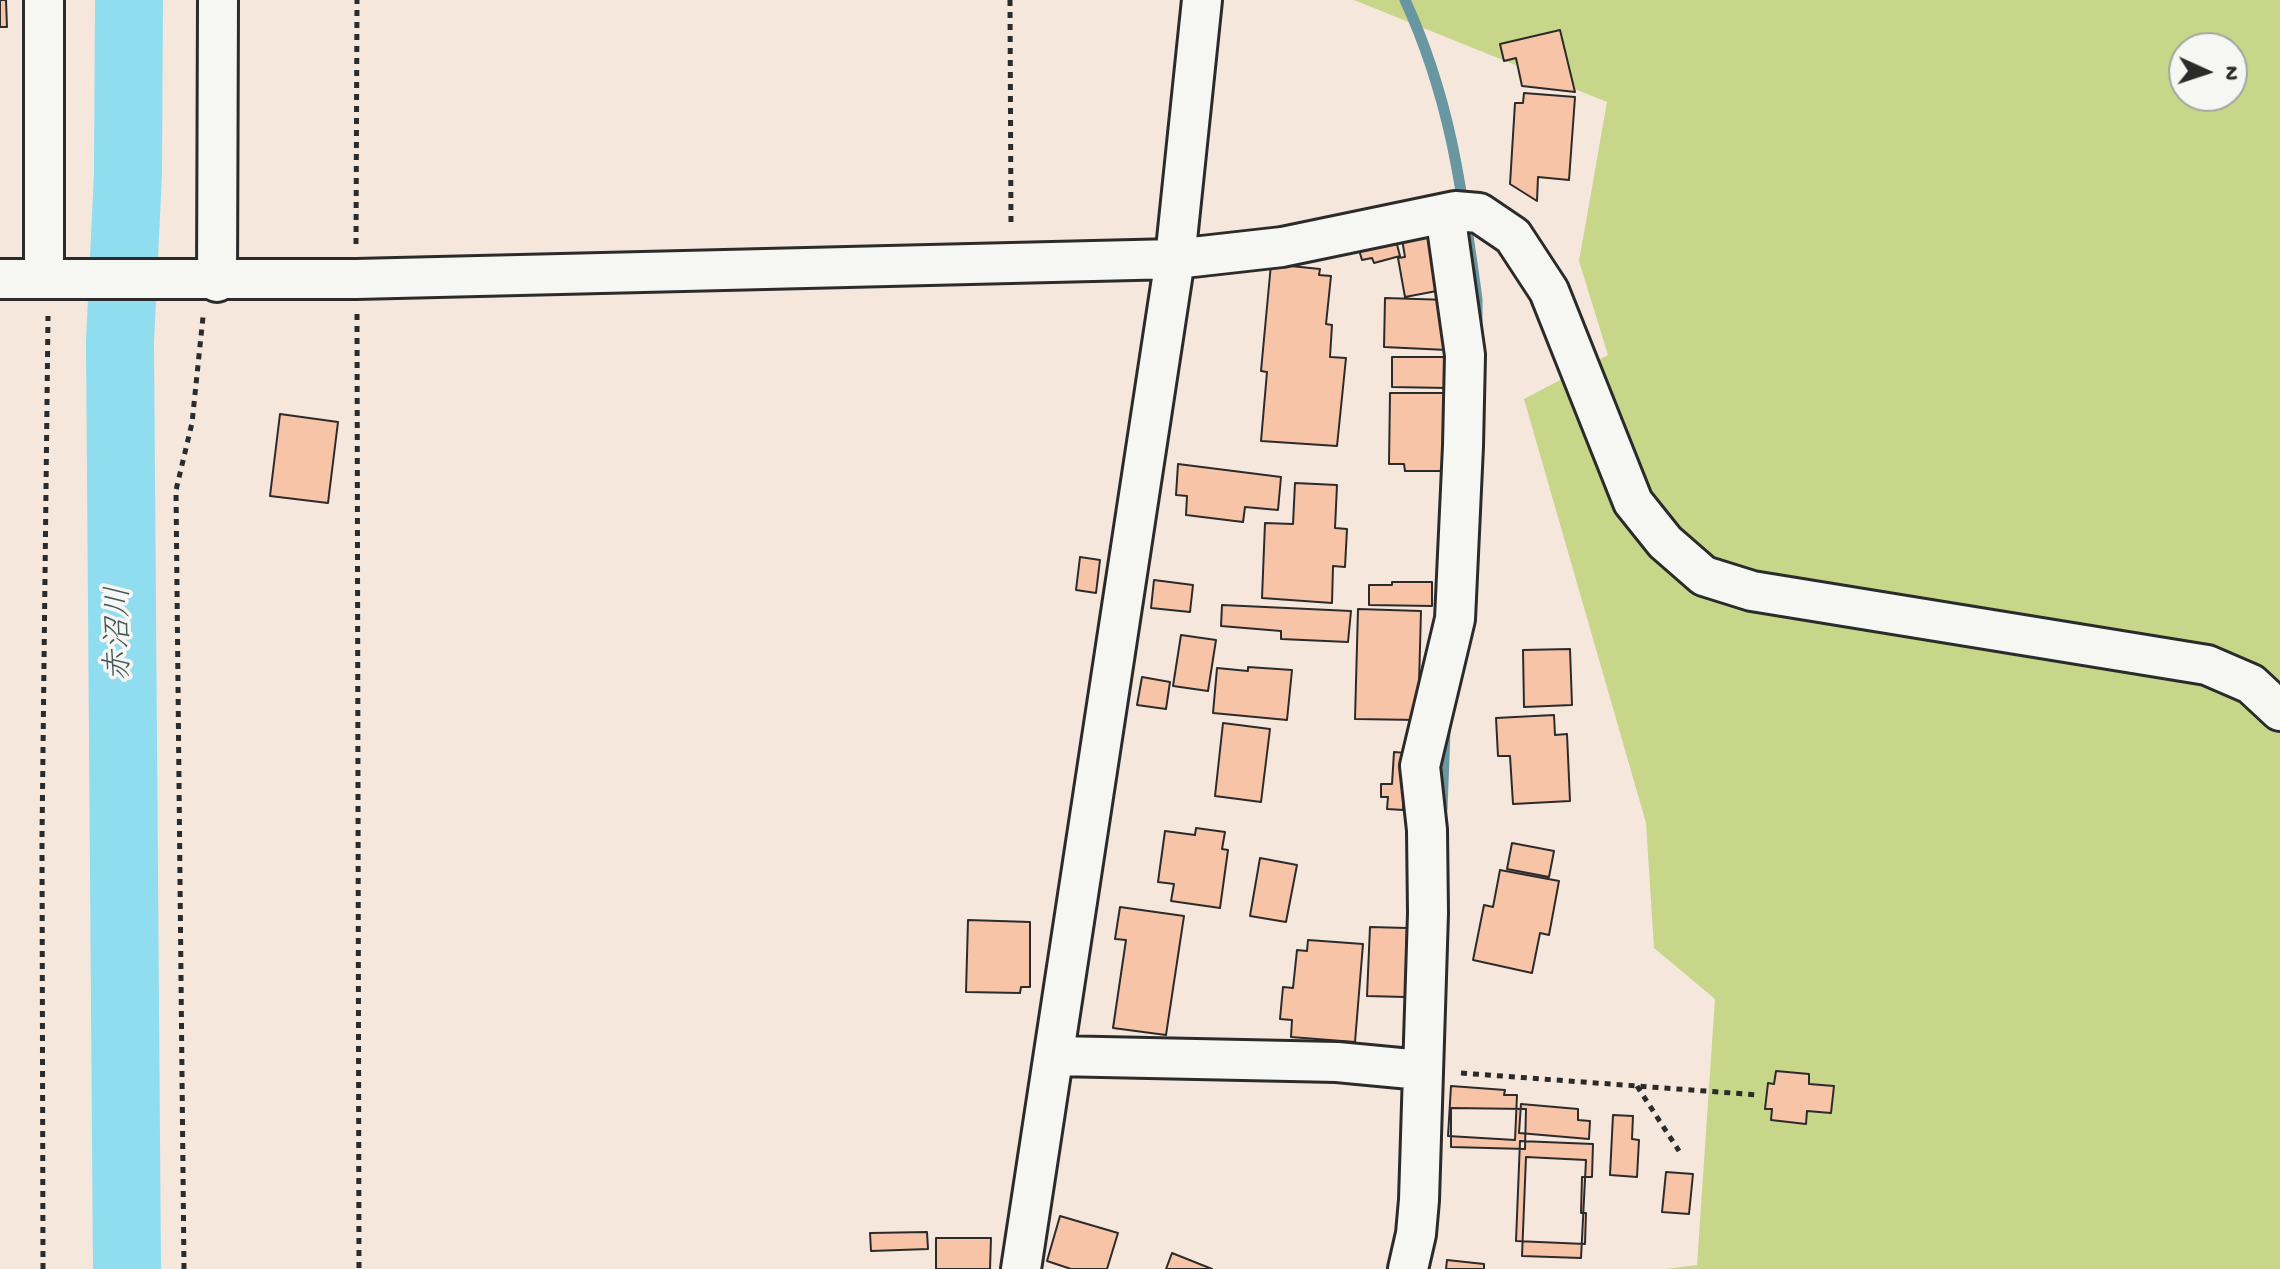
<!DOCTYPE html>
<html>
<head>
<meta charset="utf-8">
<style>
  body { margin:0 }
  #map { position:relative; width:2280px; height:1269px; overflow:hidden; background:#f6e7dc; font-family:"Gochi Hand",sans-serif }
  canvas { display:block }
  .north { position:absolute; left:2168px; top:32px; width:80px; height:80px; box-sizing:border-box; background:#f6f6f2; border:2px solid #a5a5a2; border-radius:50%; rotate:93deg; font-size:22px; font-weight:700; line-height:32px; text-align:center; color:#2b2b2b }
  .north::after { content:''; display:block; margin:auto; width:28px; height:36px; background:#2b2b2b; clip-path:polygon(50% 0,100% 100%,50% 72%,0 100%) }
</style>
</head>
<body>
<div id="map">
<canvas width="2280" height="1269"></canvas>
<div class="north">N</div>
</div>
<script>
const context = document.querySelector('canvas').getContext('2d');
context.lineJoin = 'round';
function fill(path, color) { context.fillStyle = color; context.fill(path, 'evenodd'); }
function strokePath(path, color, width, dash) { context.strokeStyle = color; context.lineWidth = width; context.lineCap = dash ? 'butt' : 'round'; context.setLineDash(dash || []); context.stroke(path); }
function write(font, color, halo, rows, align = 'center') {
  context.font = font + ' "Gochi Hand","Klee One",sans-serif'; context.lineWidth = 7; context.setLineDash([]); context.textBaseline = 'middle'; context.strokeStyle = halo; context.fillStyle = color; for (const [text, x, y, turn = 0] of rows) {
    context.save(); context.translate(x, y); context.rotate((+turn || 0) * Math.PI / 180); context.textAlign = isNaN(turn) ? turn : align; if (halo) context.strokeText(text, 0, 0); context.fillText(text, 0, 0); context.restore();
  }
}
fill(new Path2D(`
  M 1354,0 L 2280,0 L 2280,1269 L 1665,1269 L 1697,1265 L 1715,999 L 1654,948 L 1646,823 L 1524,399 L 1608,355 L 1579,261 L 1607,102 ZM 2184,48 L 2232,48 L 2232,96 L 2184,96 Z`), '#c7d689');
strokePath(new Path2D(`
  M 1405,0 C 1451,100 1462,191 1477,299 L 1477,320
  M 1442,809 L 1445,731`), '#6896a1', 11);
strokePath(new Path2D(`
  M 127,1269 L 120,342 L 128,173 L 129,0`), '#90ddf0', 68);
const building = new Path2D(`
  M 0,0 L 6,0 L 7,27 L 0,27 Z
  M 1560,30 L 1575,92 L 1522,86 L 1516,58 L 1504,61 L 1500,44 Z
  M 1524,93 L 1575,97 L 1569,180 L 1538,177 L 1537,201 L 1510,184 L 1515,103 L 1523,103 Z
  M 1394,233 L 1400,256 L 1374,263 L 1372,258 L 1362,260 L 1357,243 Z
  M 1432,234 L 1442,290 L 1405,297 L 1398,258 L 1405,257 L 1402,239 Z
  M 1271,264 L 1320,269 L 1319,275 L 1331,276 L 1326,324 L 1332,325 L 1330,357 L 1346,358 L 1337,446 L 1261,441 L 1267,372 L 1261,371 Z
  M 1385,298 L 1449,300 L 1447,350 L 1384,347 Z
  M 1392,357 L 1447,357 L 1447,388 L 1392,387 Z
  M 1390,393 L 1450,393 L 1449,471 L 1405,471 L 1404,464 L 1389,464 Z
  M 280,414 L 338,422 L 328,503 L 270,496 Z
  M 1178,464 L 1281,477 L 1278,510 L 1245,507 L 1243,522 L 1186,515 L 1187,496 L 1176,495 Z
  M 1295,483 L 1337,485 L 1335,528 L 1347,529 L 1345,567 L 1333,566 L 1332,603 L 1262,598 L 1265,523 L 1293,524 Z
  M 1080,557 L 1100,560 L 1096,593 L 1076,590 Z
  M 1154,580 L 1193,585 L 1190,612 L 1151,608 Z
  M 1392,582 L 1432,582 L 1432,606 L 1369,605 L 1369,585 L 1392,585 Z
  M 1222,605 L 1351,611 L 1348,642 L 1281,639 L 1281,631 L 1221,626 Z
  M 1358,609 L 1421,611 L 1418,720 L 1355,719 Z
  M 1181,635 L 1216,640 L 1208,691 L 1173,686 Z
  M 1570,649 L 1572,705 L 1524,707 L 1523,650 Z
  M 1248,667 L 1292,670 L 1287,720 L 1213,713 L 1217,668 L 1248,671 Z
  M 1142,677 L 1170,682 L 1166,709 L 1137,705 Z
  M 1554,715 L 1555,735 L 1567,734 L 1570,801 L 1513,804 L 1510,756 L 1498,756 L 1496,718 Z
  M 1223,723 L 1270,729 L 1261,802 L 1215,796 Z
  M 1394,752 L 1406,753 L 1403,810 L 1387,809 L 1388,797 L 1381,797 L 1381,784 L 1392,784 Z
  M 1196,828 L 1225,832 L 1222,849 L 1228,850 L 1220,908 L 1171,901 L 1174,884 L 1158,882 L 1165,831 L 1195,835 Z
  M 1512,843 L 1554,851 L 1549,877 L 1507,869 Z
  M 1260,858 L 1297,865 L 1286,922 L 1250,916 Z
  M 1500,870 L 1559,881 L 1549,935 L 1540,933 L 1532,973 L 1473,960 L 1484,905 L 1493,907 Z
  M 1120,907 L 1184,916 L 1166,1035 L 1113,1028 L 1126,940 L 1115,939 Z
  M 968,920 L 1030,922 L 1030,987 L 1021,987 L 1020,993 L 966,992 Z
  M 1370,927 L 1407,928 L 1405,997 L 1367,996 Z
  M 1308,940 L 1363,944 L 1355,1042 L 1291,1037 L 1292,1020 L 1280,1019 L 1283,987 L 1293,988 L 1297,950 L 1307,951 Z
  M 1776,1071 L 1809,1074 L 1809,1084 L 1834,1086 L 1831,1113 L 1807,1111 L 1806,1124 L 1771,1120 L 1772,1109 L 1765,1109 L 1768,1083 L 1774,1084 Z
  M 1451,1086 L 1505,1090 L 1504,1095 L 1517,1095 L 1515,1140 L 1448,1136 Z
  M 1521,1104 L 1578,1109 L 1578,1120 L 1590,1121 L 1589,1139 L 1519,1133 Z
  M 1451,1108 L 1526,1109 L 1525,1149 L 1451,1147 Z
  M 1613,1115 L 1633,1116 L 1632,1139 L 1639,1140 L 1637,1177 L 1610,1175 Z
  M 1520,1141 L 1593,1144 L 1592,1177 L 1582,1177 L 1581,1213 L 1586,1213 L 1585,1244 L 1516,1241 Z
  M 1526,1157 L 1586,1160 L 1581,1258 L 1522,1256 Z
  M 1666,1172 L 1693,1174 L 1689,1214 L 1662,1212 Z
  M 1060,1216 L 1118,1233 L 1107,1269 L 1071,1269 L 1047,1261 Z
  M 927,1232 L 928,1249 L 871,1251 L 870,1233 Z
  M 936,1238 L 991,1238 L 990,1269 L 936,1269 Z
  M 1172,1253 L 1212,1269 L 1166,1269 Z
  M 1447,1260 L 1484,1264 L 1484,1269 L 1446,1269 Z`);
fill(building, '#f7c4a7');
strokePath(building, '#2b2b2b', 2);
const minor = new Path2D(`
  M 0,279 L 356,279 L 1175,259 L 1282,247 L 1455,211 L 1479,213 L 1513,236 L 1549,291 L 1633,502 L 1665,542 L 1704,576 L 1752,591 L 2207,665 L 2251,684 L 2280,711
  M 44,279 L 44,0
  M 217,282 L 218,0
  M 1055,1056 L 1337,1062 L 1421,1070
  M 1021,1269 L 1175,259 L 1202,0
  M 1408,1269 L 1416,1234 L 1419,1200 L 1428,913 L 1427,830 L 1420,766 L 1455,619 L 1463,446 L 1465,355 L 1445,213`);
strokePath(minor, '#2b2b2b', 44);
strokePath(new Path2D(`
  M 1010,0 L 1011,227
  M 356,244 L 357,0
  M 357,314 L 359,1269
  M 1461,1073 L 1759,1095
  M 1637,1086 L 1679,1151
  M 43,1269 L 42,838 L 48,316
  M 184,1269 L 176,490 L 192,423 L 203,317`), '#2b2b2b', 5, [6, 6]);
strokePath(minor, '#f6f6f2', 38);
write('italic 32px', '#44585c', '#f6f6f2', [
  ["赤沼川",122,634,-90]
]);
</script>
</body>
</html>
